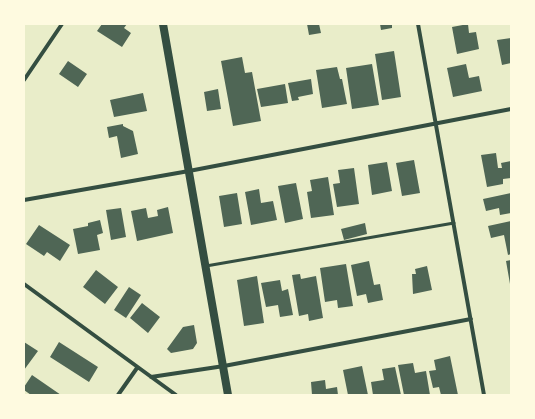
<!DOCTYPE html>
<html>
<head>
<meta charset="utf-8">
<style>
  body { margin:0 }
  #map { position:relative; width:535px; height:419px; overflow:hidden; background:#e9edc9; font-family:Helvetica,sans-serif }
  canvas { display:block }
  .frame { position:absolute; inset:0; border:25px solid #fefae0; pointer-events:none }
</style>
</head>
<body>
<div id="map">
<canvas width="535" height="419"></canvas>
<div class="frame"></div>
</div>
<script>
const context = document.querySelector('canvas').getContext('2d');
context.lineJoin = 'round';
function fill(path, color) { context.fillStyle = color; context.fill(path, 'evenodd'); }
function strokePath(path, color, width, dash) { context.strokeStyle = color; context.lineWidth = width; context.lineCap = dash ? 'butt' : 'round'; context.setLineDash(dash || []); context.stroke(path); }
fill(new Path2D(`
  M 102,24 L 127,24 L 124,28 L 131,33 L 122,47 L 97,31 Z
  M 307,24 L 319,24 L 321,33 L 309,35 Z
  M 380,24 L 392,24 L 392,28 L 381,30 Z
  M 468,24 L 469,33 L 476,32 L 479,49 L 457,54 L 452,27 Z
  M 511,38 L 511,63 L 502,65 L 497,40 Z
  M 394,51 L 401,97 L 382,100 L 375,54 Z
  M 242,57 L 245,73 L 252,72 L 261,121 L 233,126 L 221,61 Z
  M 68,61 L 87,74 L 78,87 L 59,74 Z
  M 372,64 L 379,105 L 352,109 L 346,68 Z
  M 466,64 L 469,78 L 479,76 L 482,91 L 453,97 L 447,68 Z
  M 337,67 L 340,79 L 342,79 L 347,104 L 322,108 L 316,70 Z
  M 311,79 L 313,94 L 298,97 L 299,100 L 292,101 L 288,83 Z
  M 285,84 L 288,103 L 261,107 L 257,89 Z
  M 218,89 L 221,109 L 207,111 L 204,92 Z
  M 143,93 L 147,111 L 114,117 L 110,100 Z
  M 123,124 L 123,126 L 133,131 L 138,154 L 121,158 L 117,136 L 109,138 L 107,127 Z
  M 496,153 L 498,168 L 502,168 L 501,163 L 511,161 L 511,178 L 503,179 L 503,184 L 487,187 L 481,155 Z
  M 414,160 L 420,193 L 402,196 L 396,163 Z
  M 387,162 L 392,191 L 372,195 L 368,165 Z
  M 354,168 L 359,204 L 337,207 L 333,184 L 340,183 L 338,170 Z
  M 328,177 L 334,215 L 311,218 L 307,192 L 312,191 L 310,180 Z
  M 296,183 L 303,219 L 285,223 L 278,186 Z
  M 259,189 L 261,203 L 273,201 L 277,220 L 251,225 L 245,192 Z
  M 237,193 L 242,224 L 224,227 L 219,196 Z
  M 511,193 L 511,213 L 500,215 L 499,208 L 486,211 L 483,199 Z
  M 168,207 L 173,233 L 137,241 L 131,211 L 146,208 L 148,218 L 158,216 L 157,210 Z
  M 121,208 L 126,237 L 111,240 L 106,210 Z
  M 100,220 L 103,233 L 97,235 L 100,250 L 78,254 L 73,229 L 88,226 L 88,223 Z
  M 511,221 L 511,254 L 508,255 L 504,235 L 491,238 L 488,226 Z
  M 365,223 L 367,234 L 344,240 L 341,229 Z
  M 39,225 L 70,245 L 60,261 L 47,252 L 44,256 L 26,244 Z
  M 511,260 L 511,284 L 510,284 L 506,261 Z
  M 369,261 L 374,285 L 380,284 L 383,300 L 368,303 L 366,294 L 357,296 L 351,265 Z
  M 346,264 L 353,306 L 338,308 L 337,300 L 325,302 L 320,268 Z
  M 427,266 L 432,290 L 413,294 L 412,274 L 416,274 L 415,269 Z
  M 96,270 L 118,287 L 105,304 L 83,287 Z
  M 300,274 L 301,279 L 316,276 L 323,318 L 309,321 L 308,314 L 299,316 L 292,275 Z
  M 257,276 L 264,323 L 244,326 L 237,280 Z
  M 280,280 L 282,291 L 288,289 L 293,315 L 280,317 L 278,305 L 266,307 L 261,283 Z
  M 129,287 L 141,295 L 126,318 L 114,310 Z
  M 142,303 L 160,317 L 148,333 L 130,318 Z
  M 194,325 L 197,343 L 193,349 L 171,353 L 167,349 L 183,327 Z
  M 24,342 L 38,351 L 24,370 Z
  M 59,342 L 98,367 L 89,382 L 50,357 Z
  M 450,356 L 458,395 L 441,395 L 439,387 L 433,388 L 429,371 L 436,370 L 434,360 Z
  M 413,363 L 415,373 L 426,371 L 430,395 L 404,395 L 398,365 Z
  M 362,366 L 368,395 L 348,395 L 343,370 Z
  M 395,367 L 401,395 L 373,395 L 371,382 L 384,380 L 382,369 Z
  M 32,375 L 61,395 L 31,395 L 24,390 L 24,387 Z
  M 325,380 L 326,389 L 337,387 L 338,395 L 312,395 L 311,382 Z`), '#4f6655');
strokePath(new Path2D(`
  M 206,266 L 454,223`), '#344e41', 3);
strokePath(new Path2D(`
  M 418,24 L 484,395
  M 24,80 L 62,24
  M 24,200 L 189,171 L 511,109
  M 24,284 L 176,395
  M 151,377 L 224,366 L 471,319
  M 118,395 L 137,368`), '#344e41', 4);
strokePath(new Path2D(`
  M 163,24 L 228,395`), '#344e41', 8);
</script>
</body>
</html>
